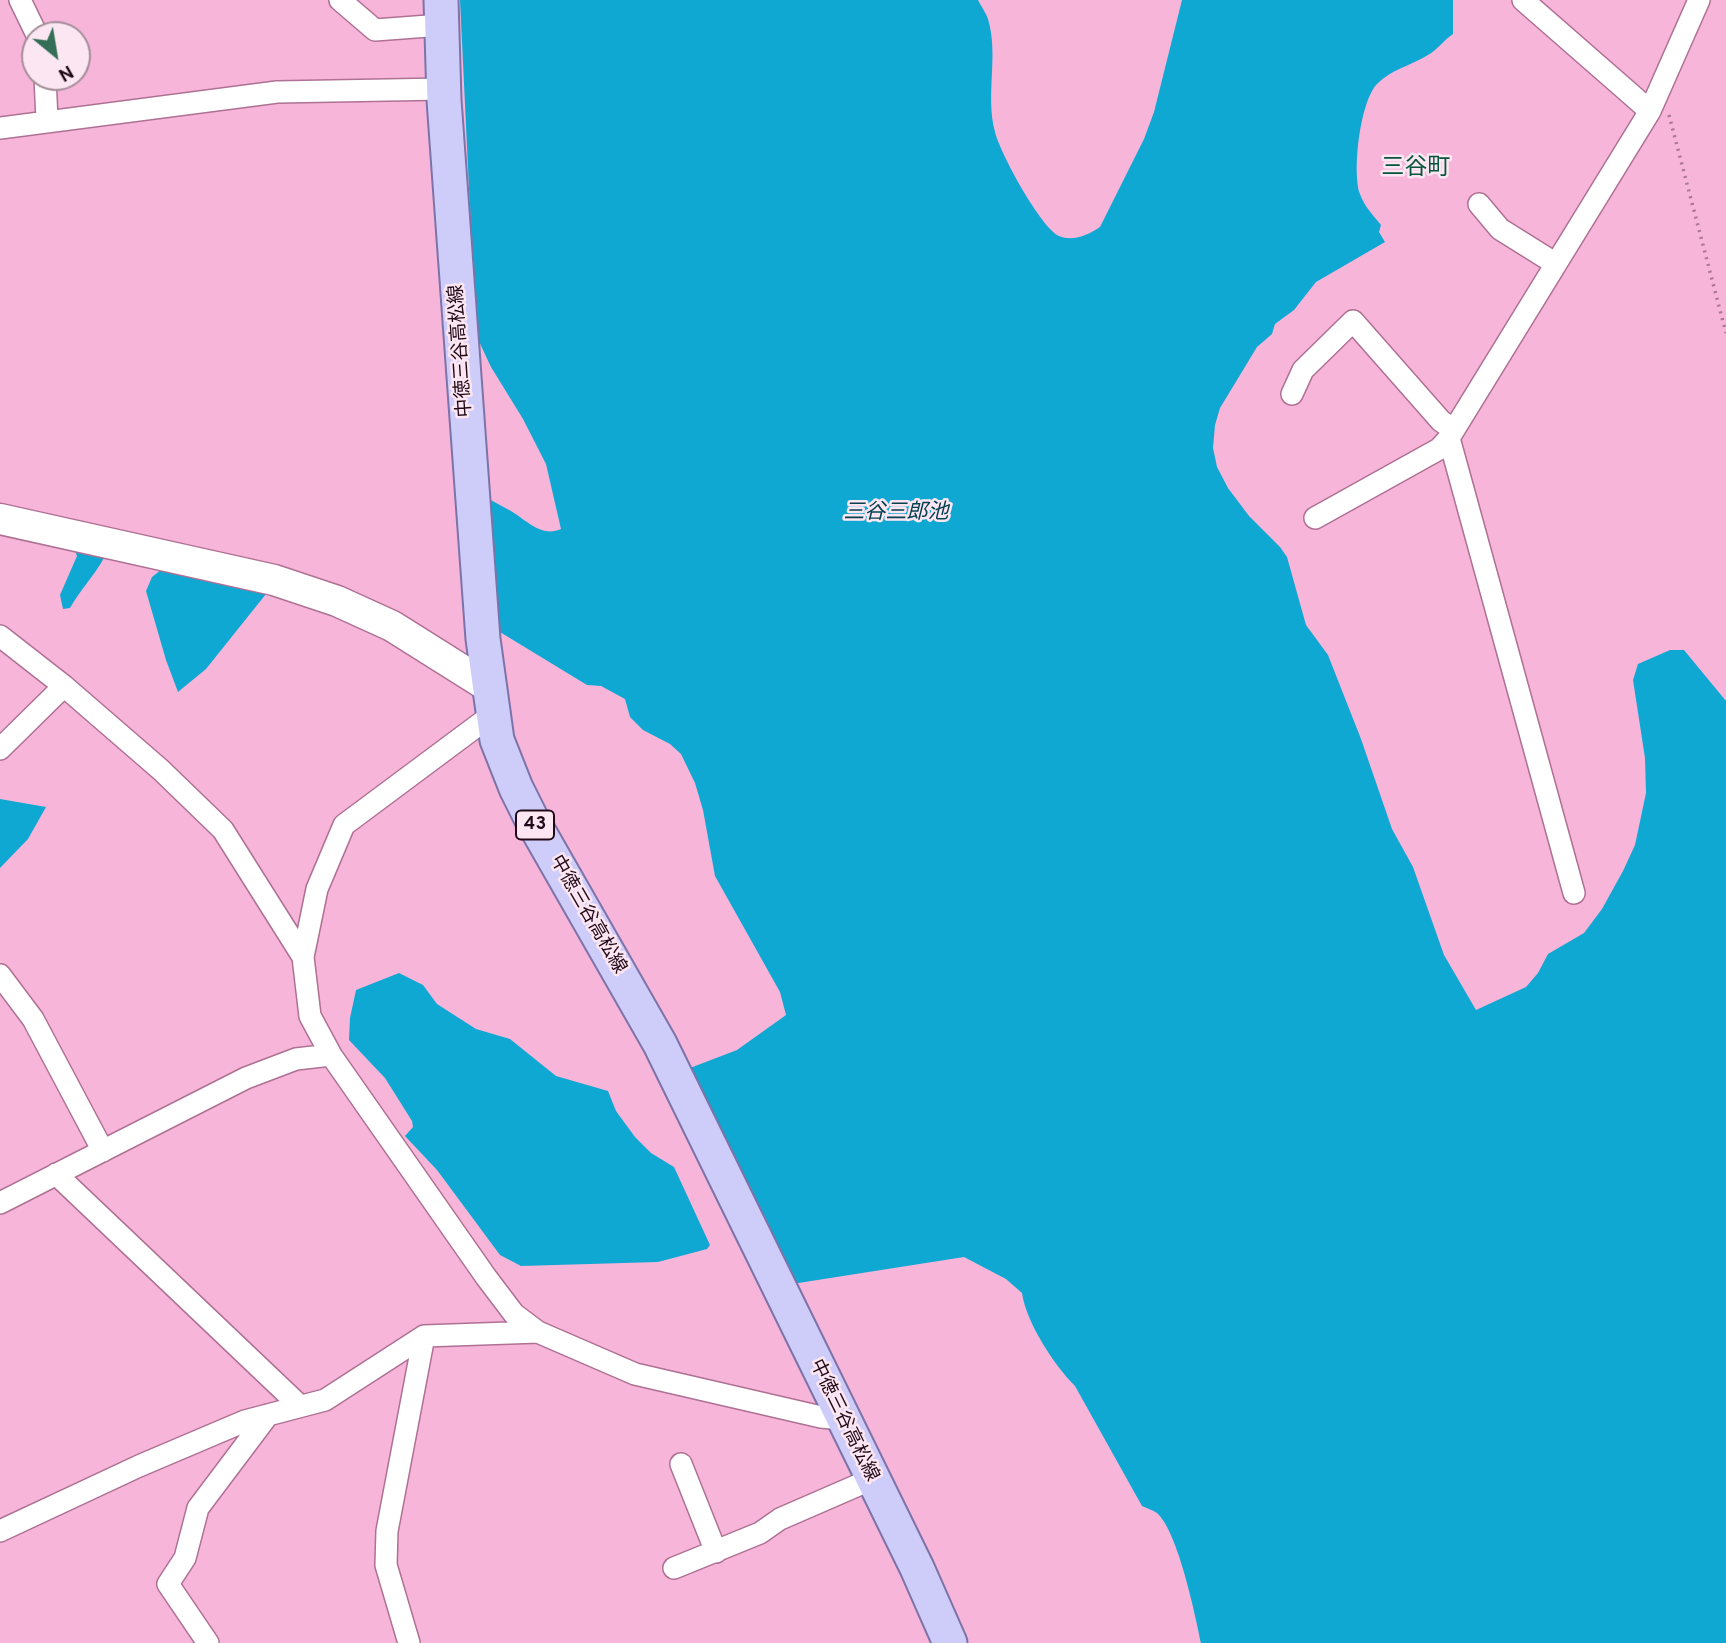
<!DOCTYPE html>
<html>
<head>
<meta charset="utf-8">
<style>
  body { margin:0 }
  #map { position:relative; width:1726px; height:1643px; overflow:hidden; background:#f7b5d9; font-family:Overpass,sans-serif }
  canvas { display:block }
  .north { position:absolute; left:21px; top:21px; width:70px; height:70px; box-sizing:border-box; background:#fbe6f1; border:2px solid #a48e9a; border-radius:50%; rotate:150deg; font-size:19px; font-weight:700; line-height:28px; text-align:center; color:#210a18 }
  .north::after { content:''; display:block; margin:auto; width:24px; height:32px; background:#346e56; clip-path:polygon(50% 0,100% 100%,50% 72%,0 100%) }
</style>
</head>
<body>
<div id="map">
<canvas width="1726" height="1643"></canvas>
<div class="north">N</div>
</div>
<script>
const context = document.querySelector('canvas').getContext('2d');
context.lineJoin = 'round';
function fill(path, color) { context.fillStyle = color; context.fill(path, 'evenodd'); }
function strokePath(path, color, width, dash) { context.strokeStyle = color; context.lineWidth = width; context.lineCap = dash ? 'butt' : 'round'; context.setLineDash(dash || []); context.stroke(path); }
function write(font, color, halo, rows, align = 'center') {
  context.font = font + ' Overpass,"Noto Sans JP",sans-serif'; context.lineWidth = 5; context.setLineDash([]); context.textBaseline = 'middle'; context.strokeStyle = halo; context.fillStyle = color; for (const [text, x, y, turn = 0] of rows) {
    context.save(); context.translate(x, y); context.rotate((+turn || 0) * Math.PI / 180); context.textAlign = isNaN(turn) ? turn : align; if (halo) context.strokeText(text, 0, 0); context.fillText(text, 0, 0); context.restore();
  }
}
fill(new Path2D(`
  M 460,0 L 978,0 C 981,6 986,13 988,19 C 999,56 985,95 995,132 C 1000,153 1041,228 1059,236 C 1073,242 1088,235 1100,227 L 1144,139 L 1154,112 L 1182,0 L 1453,0 L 1453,34 C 1444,40 1437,50 1428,55 C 1412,65 1390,70 1377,84 C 1360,102 1352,171 1360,194 C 1364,206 1373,215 1381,225 L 1379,232 L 1385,242 L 1316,282 L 1294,310 L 1275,324 L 1272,334 L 1257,347 L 1220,408 L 1215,425 L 1213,448 L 1217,467 L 1228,488 L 1249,516 L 1280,547 L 1287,557 L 1306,625 L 1328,655 L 1361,739 L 1392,829 L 1413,867 L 1444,955 L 1476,1010 L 1526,987 L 1538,973 L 1548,954 L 1584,933 L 1602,909 L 1623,871 L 1635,845 L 1646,793 L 1645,758 L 1633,680 L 1638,664 L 1670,650 L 1684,650 L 1726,701 L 1726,1643 L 1201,1643 C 1195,1614 1178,1532 1157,1513 C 1153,1510 1146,1508 1142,1506 L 1075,1386 C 1054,1365 1026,1322 1022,1293 L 1006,1279 L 964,1257 L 792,1284 L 714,1115 L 687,1074 L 690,1068 L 737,1050 L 786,1015 L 780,992 L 715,876 L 703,810 L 695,783 L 681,754 L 670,744 L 643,730 L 630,717 L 625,699 L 601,686 L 587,685 L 495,629 L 485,497 C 494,502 502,506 511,511 C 526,520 542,538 561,529 L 546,464 L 523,419 L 491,367 L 476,335 Z
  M 74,548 L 101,551 L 104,558 C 94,576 80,590 70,608 L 63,609 L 60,595 L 77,556 Z
  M 162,569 L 254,582 L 266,594 L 206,669 L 178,692 L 166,660 L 146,591 L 152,577 Z
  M 0,799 L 46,807 L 28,839 L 0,868 Z
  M 399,973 L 423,985 L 437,1004 L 476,1029 L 510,1039 L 556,1076 L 608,1091 L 616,1111 L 635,1137 L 651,1153 L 674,1167 L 710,1245 L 707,1249 L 658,1262 L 521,1266 L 500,1255 L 437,1170 L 405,1136 L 413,1127 L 412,1121 L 385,1078 L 349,1040 L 350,1018 L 356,990 Z`), '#0fa8d3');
const street = new Path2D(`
  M 20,0 L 37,35
  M 340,0 L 375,30 L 442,25
  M 1523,0 L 1650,111 L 1699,0
  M 45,77 L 47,120
  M 0,128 L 277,92 L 443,89
  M 1479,204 L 1500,229 L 1556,264
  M 1292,394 L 1303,370 L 1353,321 L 1441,421 L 1454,430
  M 1315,518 L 1439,449 L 1449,438
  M 0,636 L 64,686 L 161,770 L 223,830 L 303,957
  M 493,714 L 344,825 L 317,889 L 303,957 L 310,1016 L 331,1055 L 486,1277 L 514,1314 L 538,1332 L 635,1374 L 821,1417 L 842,1419
  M 0,749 L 64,686
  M 1574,893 L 1449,438 L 1650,111
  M 0,975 L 33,1019 L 103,1151
  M 56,1174 L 300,1406
  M 0,1203 L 246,1078 L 296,1059 L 331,1055
  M 681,1464 L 716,1552
  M 0,1531 L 139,1466 L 245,1421 L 325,1400 L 424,1336 L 538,1332
  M 674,1568 L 760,1533 L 780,1519 L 872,1479
  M 208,1643 L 168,1584 L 185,1558 L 198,1508 L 268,1415
  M 409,1643 L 386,1565 L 387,1531 L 424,1336`);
const secondary = new Path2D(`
  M 0,519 L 274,580 L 337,601 L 392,626 L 489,687`);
const primary = new Path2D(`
  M 441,0 L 444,100 L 483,639 L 497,740 L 516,788 L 532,820 L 660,1044 L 917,1568 L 950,1643`);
strokePath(street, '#ae7194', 24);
strokePath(secondary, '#ae7194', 33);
strokePath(primary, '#7c73a8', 37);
strokePath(new Path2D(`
  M 1669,115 L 1726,333`), '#a97793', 3.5, [2, 5]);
strokePath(street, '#fff', 21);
strokePath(secondary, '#fff', 30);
strokePath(primary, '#cecdfa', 33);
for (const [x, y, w] of [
  [535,825,38]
]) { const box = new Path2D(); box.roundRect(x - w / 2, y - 14.5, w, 29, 5); context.fillStyle = '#fbe6f1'; context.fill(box); strokePath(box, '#210a18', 2); }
write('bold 18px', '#210a18', null, [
  ["43",535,825]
]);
write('19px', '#210a18', '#fbe6f1', [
  ["中徳三谷高松線",462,351,-94],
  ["中徳三谷高松線",587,915,60],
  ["中徳三谷高松線",843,1421,64]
]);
write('italic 21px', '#054051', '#fbe6f1', [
  ["三谷三郎池",896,514]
]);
write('23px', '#07533b', '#fbe6f1', [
  ["三谷町",1416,169]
]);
</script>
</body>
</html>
